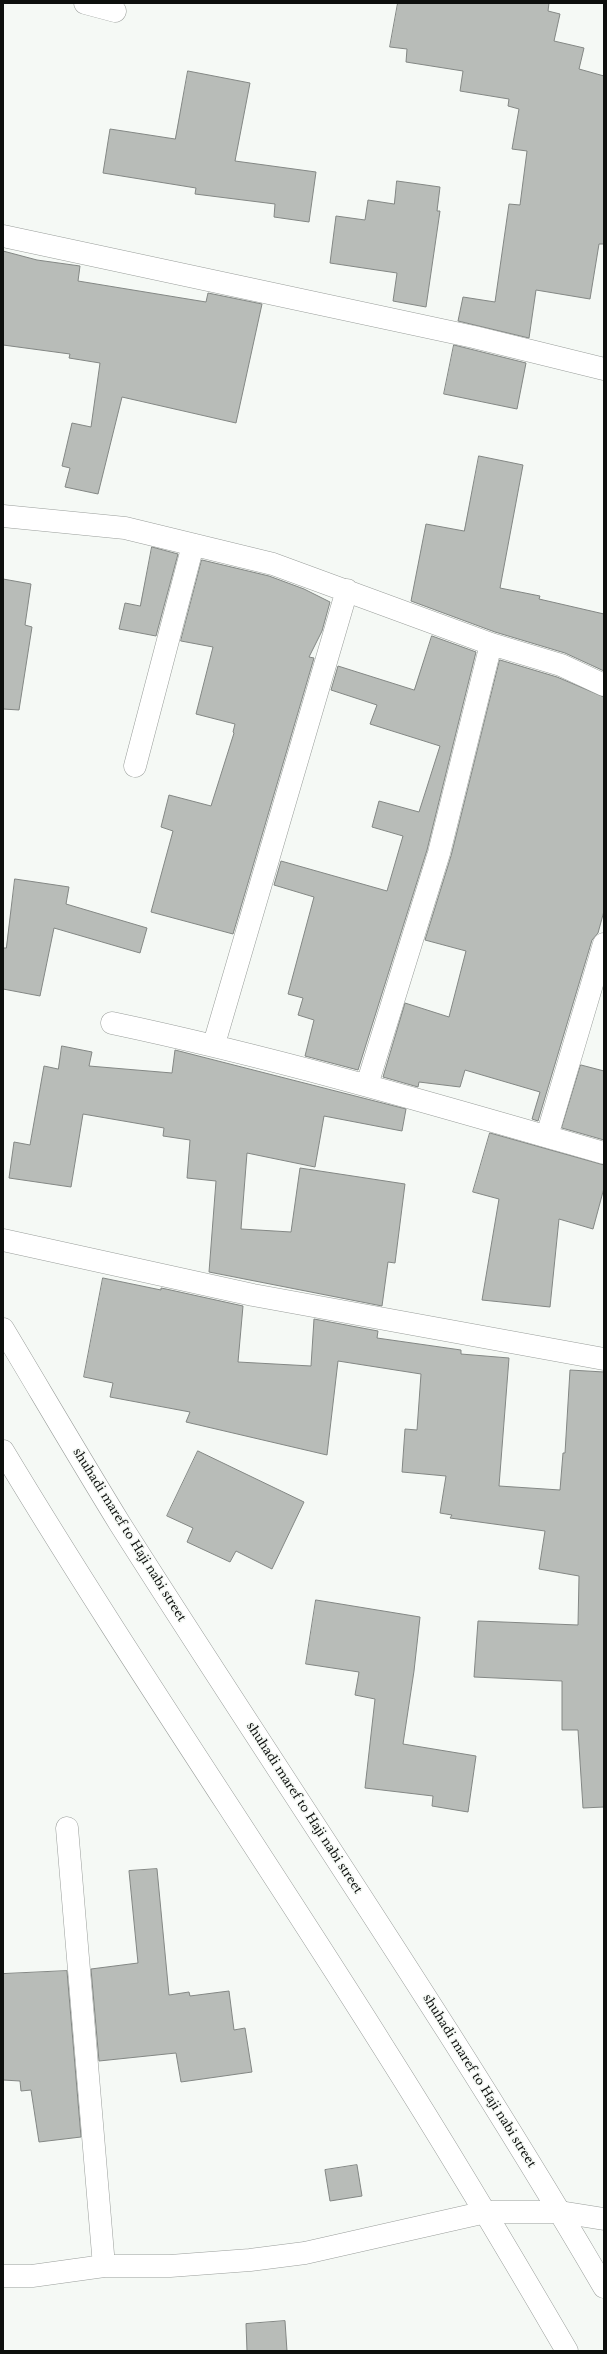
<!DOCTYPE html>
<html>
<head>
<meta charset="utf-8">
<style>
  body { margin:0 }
  #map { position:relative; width:607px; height:2354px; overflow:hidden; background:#f5f9f5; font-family:"Libre Baskerville",serif }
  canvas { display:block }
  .frame { position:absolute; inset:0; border:4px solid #0d0f0d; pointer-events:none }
</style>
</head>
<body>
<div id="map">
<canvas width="607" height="2354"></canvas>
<div class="frame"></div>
</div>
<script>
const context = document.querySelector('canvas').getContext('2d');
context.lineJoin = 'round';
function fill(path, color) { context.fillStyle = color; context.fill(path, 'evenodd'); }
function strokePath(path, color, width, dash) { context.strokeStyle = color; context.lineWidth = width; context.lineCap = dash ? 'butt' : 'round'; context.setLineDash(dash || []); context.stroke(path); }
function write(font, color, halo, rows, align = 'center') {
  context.font = font + ' "Libre Baskerville",serif'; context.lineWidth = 3; context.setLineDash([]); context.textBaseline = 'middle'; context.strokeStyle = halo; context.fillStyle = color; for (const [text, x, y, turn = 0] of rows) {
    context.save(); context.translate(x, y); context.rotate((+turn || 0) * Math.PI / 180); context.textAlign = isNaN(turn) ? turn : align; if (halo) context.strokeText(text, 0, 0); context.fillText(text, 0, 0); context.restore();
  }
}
const building = new Path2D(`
  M 398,3 L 549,3 L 548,11 L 560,14 L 554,41 L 584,48 L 579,69 L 604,76 L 604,244 L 599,244 L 590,299 L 536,290 L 529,338 L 458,321 L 463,297 L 495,302 L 509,204 L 520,205 L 527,151 L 512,149 L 519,109 L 508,106 L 509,99 L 460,91 L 463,71 L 406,62 L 407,49 L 390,47 Z
  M 188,71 L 250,83 L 235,161 L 316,172 L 309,222 L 274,217 L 275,204 L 195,194 L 196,188 L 103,173 L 110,129 L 175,139 Z
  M 397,181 L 440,187 L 437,211 L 440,211 L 426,307 L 393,301 L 397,273 L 330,263 L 336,216 L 365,220 L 368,200 L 394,204 Z
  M 3,251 L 37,260 L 80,266 L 78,281 L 206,302 L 208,293 L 262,304 L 236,423 L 122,397 L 98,494 L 65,487 L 70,468 L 62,466 L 72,423 L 91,427 L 100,363 L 69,358 L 70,354 L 3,345 Z
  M 454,345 L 526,363 L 517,409 L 444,394 Z
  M 479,456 L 523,465 L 500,588 L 540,596 L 539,599 L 604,614 L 604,671 L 565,653 L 495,632 L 411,601 L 426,524 L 464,531 Z
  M 152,547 L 178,554 L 156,636 L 119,629 L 125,603 L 140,606 Z
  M 202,560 L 269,576 L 304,589 L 330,602 L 322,631 L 309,657 L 314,658 L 233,934 L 151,912 L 173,831 L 161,827 L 169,795 L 211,806 L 234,733 L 233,732 L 235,724 L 196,714 L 213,647 L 181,641 Z
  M 3,579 L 31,584 L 25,625 L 32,627 L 19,710 L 3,709 Z
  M 432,636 L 476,652 L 427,850 L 358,1070 L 305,1056 L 314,1020 L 298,1015 L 303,998 L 288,994 L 314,897 L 274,885 L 281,861 L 387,891 L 403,836 L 372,827 L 379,801 L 419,812 L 440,746 L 370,724 L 377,705 L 331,690 L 338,666 L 414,690 Z
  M 500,660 L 557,677 L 604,697 L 604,911 L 598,933 L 592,940 L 538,1121 L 532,1119 L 540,1092 L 465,1070 L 460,1087 L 419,1082 L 418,1087 L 383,1077 L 405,1003 L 449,1017 L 466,951 L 425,940 L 451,856 Z
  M 15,879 L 69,887 L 66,904 L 147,928 L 140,953 L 54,928 L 40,996 L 3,989 L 3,948 L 6,948 Z
  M 62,1046 L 92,1052 L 89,1066 L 172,1073 L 175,1050 L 406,1109 L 402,1131 L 324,1116 L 315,1167 L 247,1153 L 241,1229 L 291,1232 L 300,1168 L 405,1184 L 395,1263 L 388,1262 L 382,1306 L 209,1272 L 216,1181 L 187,1178 L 190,1140 L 163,1136 L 164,1128 L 83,1114 L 71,1187 L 9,1178 L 14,1142 L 30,1145 L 44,1066 L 58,1069 Z
  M 581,1065 L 604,1071 L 604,1140 L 562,1128 Z
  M 490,1133 L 604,1165 L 604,1188 L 593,1229 L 559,1219 L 550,1307 L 482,1300 L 499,1199 L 473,1192 Z
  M 103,1278 L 161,1290 L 161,1288 L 166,1289 L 243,1306 L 238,1362 L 311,1366 L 314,1319 L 378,1331 L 377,1338 L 461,1350 L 461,1354 L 509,1358 L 499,1486 L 560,1490 L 563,1453 L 565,1453 L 570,1370 L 604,1372 L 604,1807 L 583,1808 L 578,1730 L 562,1730 L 562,1681 L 474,1677 L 478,1621 L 578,1625 L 579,1576 L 539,1569 L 545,1531 L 450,1518 L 452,1515 L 440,1513 L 446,1476 L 402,1472 L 405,1429 L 417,1430 L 421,1374 L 338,1361 L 327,1455 L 186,1422 L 190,1412 L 110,1397 L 113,1383 L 84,1377 Z
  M 198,1451 L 304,1502 L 272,1569 L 236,1551 L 230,1562 L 187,1542 L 193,1528 L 167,1516 Z
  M 316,1600 L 420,1617 L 414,1671 L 403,1744 L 476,1756 L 468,1812 L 432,1806 L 433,1796 L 365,1788 L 375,1699 L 355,1695 L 359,1672 L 306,1664 Z
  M 157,1869 L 169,1995 L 189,1992 L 190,1996 L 229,1991 L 234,2030 L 245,2028 L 252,2072 L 181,2082 L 176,2053 L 99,2061 L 91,1969 L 138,1963 L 129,1871 Z
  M 67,1971 L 81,2137 L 39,2142 L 31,2090 L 21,2091 L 20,2081 L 3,2080 L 3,1974 Z
  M 357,2165 L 362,2196 L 330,2201 L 325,2170 Z
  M 285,2321 L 287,2351 L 247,2351 L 246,2324 Z`);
fill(building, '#b8bcb8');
strokePath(building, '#838784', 1);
const minor = new Path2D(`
  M 85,3 L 115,11
  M 3,236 L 474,337 L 604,369
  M 3,516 L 125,528 L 273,564 L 491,644 L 561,665 L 604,685
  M 135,766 L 193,545
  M 112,1023 C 278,1058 441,1106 604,1153
  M 214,1044 L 347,590
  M 367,1085 L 439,853 L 491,644
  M 547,1136 L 604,944
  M 3,1240 L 253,1295 L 604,1359
  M 67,1828 L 104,2266
  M 3,2276 L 32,2276 L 104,2266 L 170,2266 L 250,2260 L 305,2253 L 486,2212 L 560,2212 L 604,2219`);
const major = new Path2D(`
  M 3,1329 C 42,1394 80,1459 120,1524 C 281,1778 452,2027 604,2287
  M 3,1451 C 124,1652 257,1846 382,2045 C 446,2146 507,2248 567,2351`);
strokePath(minor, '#9a9e9b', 23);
strokePath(major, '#9a9e9b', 23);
strokePath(minor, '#fff', 22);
strokePath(major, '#fff', 22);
write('12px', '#0d0f0d', '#f5f9f5', [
  ["shuhadi maref to Haji nabi street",129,1535,58],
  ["shuhadi maref to Haji nabi street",304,1808,57],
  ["shuhadi maref to Haji nabi street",479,2081,58]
]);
</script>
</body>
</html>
